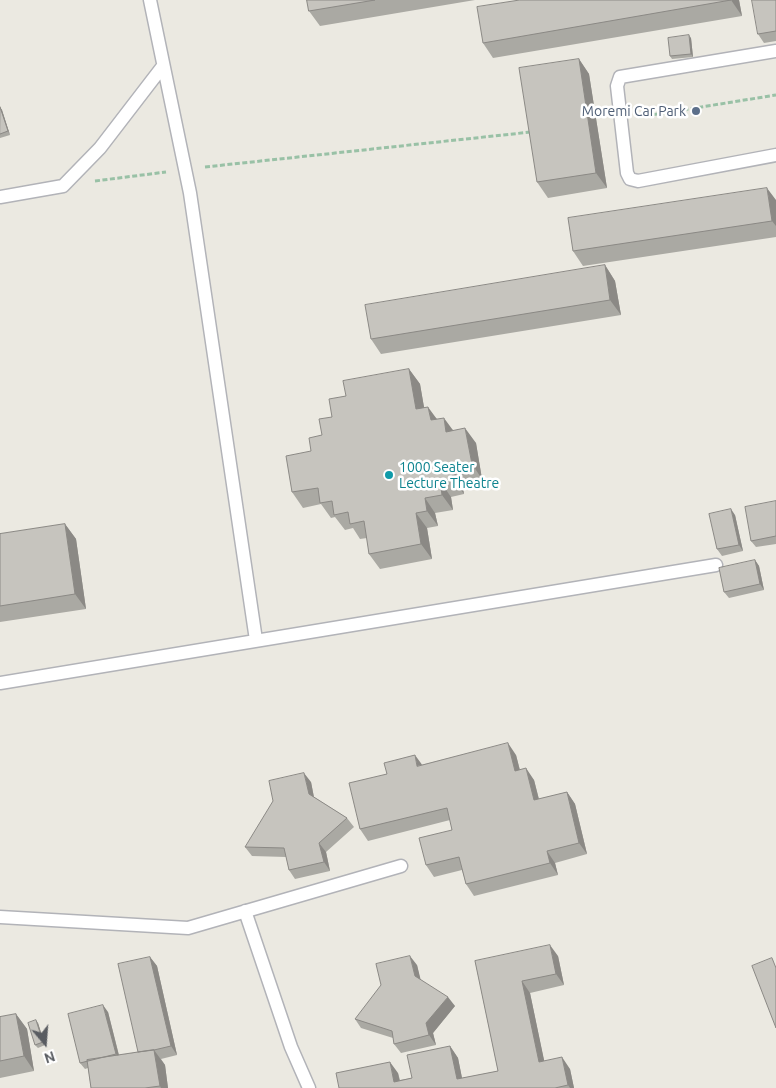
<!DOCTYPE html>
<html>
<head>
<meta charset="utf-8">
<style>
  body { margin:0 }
  #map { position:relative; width:776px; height:1088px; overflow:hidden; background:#ebe9e1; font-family:Ubuntu,sans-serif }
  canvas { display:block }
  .north { position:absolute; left:20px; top:1018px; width:50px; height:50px; -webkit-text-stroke:4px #fff; paint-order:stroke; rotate:162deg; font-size:14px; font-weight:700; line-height:20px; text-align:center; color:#595c61 }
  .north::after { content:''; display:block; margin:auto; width:18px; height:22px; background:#595c61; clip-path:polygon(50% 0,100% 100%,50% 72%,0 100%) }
</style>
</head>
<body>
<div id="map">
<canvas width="776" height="1088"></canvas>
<div class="north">N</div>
</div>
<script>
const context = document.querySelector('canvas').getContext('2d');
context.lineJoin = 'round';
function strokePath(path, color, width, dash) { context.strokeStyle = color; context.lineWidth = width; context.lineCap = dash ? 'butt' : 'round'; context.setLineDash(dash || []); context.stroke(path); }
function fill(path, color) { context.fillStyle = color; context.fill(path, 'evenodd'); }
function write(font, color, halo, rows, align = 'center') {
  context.font = font + ' Ubuntu,sans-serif'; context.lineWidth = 5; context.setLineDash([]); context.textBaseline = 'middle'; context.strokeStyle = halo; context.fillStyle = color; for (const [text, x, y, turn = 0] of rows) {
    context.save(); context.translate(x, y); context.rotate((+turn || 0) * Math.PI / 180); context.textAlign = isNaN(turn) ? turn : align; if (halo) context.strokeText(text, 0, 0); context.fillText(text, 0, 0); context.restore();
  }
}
const service = new Path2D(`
  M 150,0 L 190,193 L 256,640
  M 776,51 L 620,77 L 617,86 L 627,173 L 630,179 L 638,181 L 776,155
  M 0,197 L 63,186 L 100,148 L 163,66
  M 0,683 L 716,565
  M 245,911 L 291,1047 L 309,1088
  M 0,917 L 188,928 L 401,866`);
strokePath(service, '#b2b3b8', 15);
strokePath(new Path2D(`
  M 639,117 L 776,95
  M 205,167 L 531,132
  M 95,181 L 166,172`), '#99c1a6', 3, [5, 2.5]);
strokePath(service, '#fff', 12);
fill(new Path2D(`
  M 307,0 L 475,0 L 320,26 L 309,11 Z
  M 520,0 L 739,0 L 742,16 L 493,58 L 483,43 Z
  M 776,0 L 776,41 L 764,43 L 758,34 Z
  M 691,38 L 693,57 L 672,59 L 670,56 Z
  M 579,59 L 589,74 L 607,188 L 548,198 L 537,182 Z
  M 0,107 L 2,110 L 10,135 L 0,138 Z
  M 776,200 L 776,237 L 583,266 L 573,251 Z
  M 605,265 L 615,281 L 621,315 L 381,354 L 371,339 Z
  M 409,369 L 420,384 L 424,408 L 437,419 L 453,430 L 476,443 L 482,479 L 462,483 L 464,494 L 451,497 L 453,510 L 435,513 L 438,526 L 427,528 L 432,559 L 380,569 L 369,554 L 367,538 L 360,539 L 353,528 L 345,530 L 335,517 L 331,518 L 321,504 L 303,508 L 292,492 L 311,451 L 322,435 L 332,417 L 346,396 Z
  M 776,501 L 776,544 L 756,547 L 751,541 Z
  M 735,515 L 743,551 L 722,556 L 717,549 Z
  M 65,524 L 76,539 L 86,609 L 0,622 L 0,534 Z
  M 755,560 L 759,566 L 764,590 L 729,598 L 724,592 Z
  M 516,755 L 520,770 L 534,780 L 539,799 L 567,792 L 575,804 L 587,854 L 555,863 L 558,875 L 474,896 L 466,884 L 462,870 L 434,877 L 426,865 L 452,830 L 450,820 L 368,841 L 360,829 L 387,774 L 422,765 Z
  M 311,782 L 314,797 L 347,818 L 354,827 L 326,852 L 330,871 L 295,879 L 289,870 L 286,857 L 252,856 L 245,847 Z
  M 558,956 L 564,985 L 530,993 L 544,1061 L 570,1069 L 574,1088 L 339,1088 L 398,1073 L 400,1080 L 412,1078 L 450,1046 L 458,1058 L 462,1078 L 498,1071 L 475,961 Z
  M 150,957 L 157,966 L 177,1055 L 161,1059 L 165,1065 L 168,1088 L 91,1088 L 88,1068 L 85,1069 L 80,1063 L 108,1012 L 119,1055 L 138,1052 Z
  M 417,965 L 420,979 L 455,1006 L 433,1033 L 436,1045 L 401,1053 L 394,1044 L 393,1038 L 361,1028 L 355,1019 Z
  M 16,1014 L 27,1029 L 34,1071 L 0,1078 L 0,1017 Z
  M 38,1023 L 45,1045 L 38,1048 L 35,1045 Z`), '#aaa9a3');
fill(new Path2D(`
  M 731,0 L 739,0 L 742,16 Z
  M 689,35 L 691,38 L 693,57 L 691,54 Z
  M 579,59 L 589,74 L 607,188 L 596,173 Z
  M 0,107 L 2,110 L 10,135 L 8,131 Z
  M 767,188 L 776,200 L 776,226 L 772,221 Z
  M 605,265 L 615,281 L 621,315 L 610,300 Z
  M 409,369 L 420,384 L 427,424 L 416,409 Z
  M 428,407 L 439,422 L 431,420 Z
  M 444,418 L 455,433 L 446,432 Z
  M 465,428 L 476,443 L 482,479 L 472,464 Z
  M 451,468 L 462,483 L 464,494 L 453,479 Z
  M 440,481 L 451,497 L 453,510 L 442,495 Z
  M 425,498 L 435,513 L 438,526 L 427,511 Z
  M 731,509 L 735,515 L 743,551 L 739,545 Z
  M 416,513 L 427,528 L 432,559 L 421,544 Z
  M 65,524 L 76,539 L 86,609 L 75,594 Z
  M 755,560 L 759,566 L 764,590 L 760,584 Z
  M 508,743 L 516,755 L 523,783 L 515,771 Z
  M 415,755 L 423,766 L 417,766 Z
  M 526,768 L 534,780 L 542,812 L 534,800 Z
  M 304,773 L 311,782 L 315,803 L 309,794 Z
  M 567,792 L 575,804 L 587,854 L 579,843 Z
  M 319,843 L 326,852 L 330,871 L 324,862 Z
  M 547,851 L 555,863 L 558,875 L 550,863 Z
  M 550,945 L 558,956 L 564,985 L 556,974 Z
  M 410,956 L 417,965 L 422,985 L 415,976 Z
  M 150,957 L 157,966 L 177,1055 L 171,1046 Z
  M 522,981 L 530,993 L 547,1074 L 539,1062 Z
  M 448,997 L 455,1006 L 433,1033 L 436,1045 L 429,1035 L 426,1023 Z
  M 103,1005 L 108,1012 L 120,1060 L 116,1054 Z
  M 16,1014 L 27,1029 L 34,1071 L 24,1056 Z
  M 36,1020 L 38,1023 L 45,1045 L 43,1042 Z
  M 450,1046 L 458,1058 L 464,1088 L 457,1079 Z
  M 154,1050 L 165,1065 L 168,1088 L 161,1088 L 160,1086 Z
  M 562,1057 L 570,1069 L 574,1088 L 570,1088 L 568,1085 Z
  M 390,1062 L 398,1073 L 401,1088 L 394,1082 Z`), '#8b8985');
const building = new Path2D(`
  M 307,0 L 375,0 L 309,11 Z
  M 520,0 L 731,0 L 483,43 L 477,7 Z
  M 752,0 L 776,0 L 776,31 L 758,34 Z
  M 689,35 L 691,54 L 670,56 L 668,38 Z
  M 579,59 L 596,173 L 537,182 L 519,68 Z
  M 0,107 L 8,131 L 0,134 Z
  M 767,188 L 772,221 L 573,251 L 568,218 Z
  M 605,265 L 610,300 L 371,339 L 365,305 Z
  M 409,369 L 416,409 L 428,407 L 431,420 L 444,418 L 446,432 L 465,428 L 472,464 L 451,468 L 453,479 L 440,481 L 442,495 L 425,498 L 427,511 L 416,513 L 421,544 L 369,554 L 364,521 L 350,524 L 348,512 L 334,515 L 332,501 L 320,503 L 318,488 L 292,492 L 286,456 L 311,451 L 309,438 L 322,435 L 319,419 L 332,417 L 329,399 L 346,396 L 343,381 Z
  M 776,501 L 776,536 L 751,541 L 745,507 Z
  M 731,509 L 739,545 L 717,549 L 709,514 Z
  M 65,524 L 75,594 L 0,606 L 0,534 Z
  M 755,560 L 760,584 L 724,592 L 719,568 Z
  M 508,743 L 515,771 L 526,768 L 534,800 L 567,792 L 579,843 L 547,851 L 550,863 L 466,884 L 459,857 L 426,865 L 419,838 L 452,830 L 447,808 L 360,829 L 349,783 L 387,774 L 384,763 L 415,755 L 417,766 Z
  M 304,773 L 309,794 L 347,818 L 319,843 L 324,862 L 289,870 L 284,848 L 245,847 L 273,801 L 269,781 Z
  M 550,945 L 556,974 L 522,981 L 539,1062 L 562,1057 L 568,1085 L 555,1088 L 339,1088 L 336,1073 L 390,1062 L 394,1082 L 412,1078 L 407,1055 L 450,1046 L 457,1079 L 498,1071 L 475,961 Z
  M 410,956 L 415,976 L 448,997 L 426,1023 L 429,1035 L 394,1044 L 392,1031 L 355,1019 L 381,985 L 376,964 Z
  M 150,957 L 171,1046 L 154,1050 L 138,1052 L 118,964 Z
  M 772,958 L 776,968 L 776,1028 L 752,966 Z
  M 103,1005 L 116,1054 L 80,1063 L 68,1014 Z
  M 16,1014 L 24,1056 L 0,1061 L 0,1017 Z
  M 36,1020 L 43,1042 L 35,1045 L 28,1023 Z
  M 154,1050 L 160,1086 L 145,1088 L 91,1088 L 87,1060 Z`);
fill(building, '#c6c4be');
strokePath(building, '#8b8985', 1);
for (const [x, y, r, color] of [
  [696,111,5,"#5c6f8a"],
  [389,475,5,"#0f9aa8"]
]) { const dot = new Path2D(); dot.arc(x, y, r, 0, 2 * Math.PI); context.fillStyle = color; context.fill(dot); strokePath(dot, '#fff', 2); }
write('14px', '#4e5e75', '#fff', [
  ["Moremi Car Park",686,111]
], 'right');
write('14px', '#0d838f', '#fff', [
  ["1000 Seater",399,467],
  ["Lecture Theatre",399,483]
], 'left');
</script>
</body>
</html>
